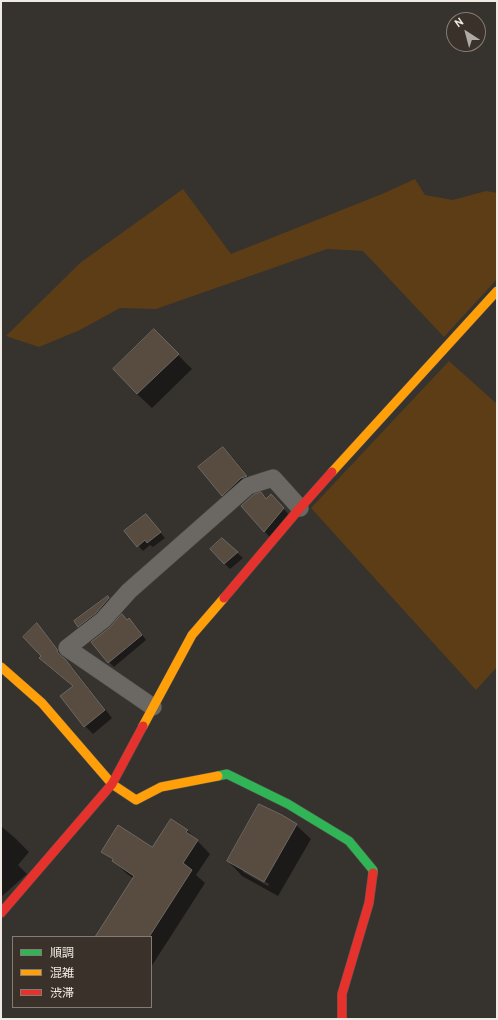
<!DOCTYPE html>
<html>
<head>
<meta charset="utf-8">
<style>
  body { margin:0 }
  #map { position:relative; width:498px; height:1020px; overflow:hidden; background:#36322e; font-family:Overpass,"Noto Sans JP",sans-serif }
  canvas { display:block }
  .frame { position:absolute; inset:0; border:2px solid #f0eae5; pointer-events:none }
  .legend { position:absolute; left:12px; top:936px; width:140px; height:72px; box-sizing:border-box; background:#3a322a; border:1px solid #837c75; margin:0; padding:5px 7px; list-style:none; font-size:12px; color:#f0eae5 }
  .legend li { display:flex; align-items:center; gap:8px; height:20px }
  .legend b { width:20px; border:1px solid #837c75 }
  .north { position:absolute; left:446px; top:12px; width:40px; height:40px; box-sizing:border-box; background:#3a322a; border:1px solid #837c75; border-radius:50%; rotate:324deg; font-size:11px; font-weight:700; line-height:16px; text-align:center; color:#f0eae5 }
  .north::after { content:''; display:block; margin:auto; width:14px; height:18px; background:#afaaa5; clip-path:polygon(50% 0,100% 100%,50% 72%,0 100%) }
</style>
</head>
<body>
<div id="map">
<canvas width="498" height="1020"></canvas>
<div class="frame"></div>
<ul class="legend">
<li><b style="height:5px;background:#30b455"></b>順調</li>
<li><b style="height:5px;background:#ff9f0a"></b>混雑</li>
<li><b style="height:5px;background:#e5322d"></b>渋滞</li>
</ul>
<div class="north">N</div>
</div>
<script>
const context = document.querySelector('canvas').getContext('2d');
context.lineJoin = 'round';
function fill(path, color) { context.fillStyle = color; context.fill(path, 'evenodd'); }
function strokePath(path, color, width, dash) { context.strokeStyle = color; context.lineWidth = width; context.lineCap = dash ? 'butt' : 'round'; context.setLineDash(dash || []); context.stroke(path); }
fill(new Path2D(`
  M 415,179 L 425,195 L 453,200 L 486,191 L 497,193 L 497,279 L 444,337 L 363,251 L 327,249 L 156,309 L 120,308 L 80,330 L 39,347 L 6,336 L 80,263 L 183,189 L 231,254 L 382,194 Z
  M 449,361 L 497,404 L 497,667 L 476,690 L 311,508 Z`), '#5d3d15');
fill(new Path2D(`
  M 154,331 L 192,369 L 152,408 L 137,394 Z
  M 223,448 L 233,458 L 256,486 L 232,505 L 223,495 Z
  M 267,500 L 281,506 L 293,519 L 274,541 L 264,531 Z
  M 146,515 L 165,538 L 153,547 L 150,545 L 143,551 L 125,531 Z
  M 222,539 L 243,558 L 230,569 L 211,550 Z
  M 108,598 L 113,604 L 84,631 L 79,626 Z
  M 127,621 L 134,624 L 146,640 L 114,667 L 109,662 Z
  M 37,625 L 45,633 L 65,658 L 66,661 L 73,668 L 112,718 L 93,734 L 85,726 L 74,687 L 48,666 L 40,658 L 42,656 Z
  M 296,825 L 311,839 L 278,896 L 242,876 L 228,861 ZM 243,870 L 269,884 L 268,886 L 243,872 Z
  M 1,826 L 16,839 L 29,852 L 18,865 L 27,874 L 1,897 Z
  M 187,830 L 210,854 L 196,875 L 205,883 L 151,967 L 151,937 L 96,937 L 134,879 L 126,873 L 103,851 L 153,849 Z`), '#0007');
const building = new Path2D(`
  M 154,329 L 179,354 L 137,394 L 113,369 Z
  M 223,447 L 247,476 L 241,478 L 222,496 L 198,467 Z
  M 261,492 L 266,499 L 271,494 L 284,508 L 264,532 L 241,506 L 253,495 Z
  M 146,514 L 161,532 L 147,543 L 145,540 L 137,547 L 124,531 Z
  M 222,538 L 238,552 L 224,564 L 210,549 Z
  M 108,596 L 109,598 L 96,613 L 78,627 L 74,621 Z
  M 122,614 L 127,620 L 129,618 L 142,635 L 108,663 L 91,642 L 109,628 Z
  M 37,623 L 57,649 L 58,653 L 65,659 L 105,710 L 84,727 L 60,696 L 73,686 L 39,658 L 41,656 L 23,637 Z
  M 259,804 L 282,815 L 297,824 L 264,882 L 227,861 Z
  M 171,819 L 188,830 L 186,832 L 198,840 L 183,863 L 192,870 L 149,937 L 95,937 L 134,876 L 112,861 L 113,859 L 101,852 L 118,825 L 152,847 Z`);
fill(building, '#574c3f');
strokePath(building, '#6c6864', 1);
const street = new Path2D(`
  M 153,707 L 67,648 L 103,620 L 129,591 L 248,486 L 273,478 L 300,508`);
const fast = new Path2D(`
  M 218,776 L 227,774 L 288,804 L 349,841 L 373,870 L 373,873`);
const slow = new Path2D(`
  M 332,472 L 497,291
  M 1,667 L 42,703 L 112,784 L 136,800 L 161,787 L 218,776
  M 143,726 L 192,635 L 224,598`);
const jam = new Path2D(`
  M 224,598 L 300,508 L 332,472
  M 1,913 L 112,784 L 143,726
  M 342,1019 L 342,994 L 369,903 L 373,873`);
strokePath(street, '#54504c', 18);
strokePath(fast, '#54504c', 10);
strokePath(slow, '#54504c', 10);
strokePath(jam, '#54504c', 10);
strokePath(street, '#6b6864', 17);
strokePath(fast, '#30b455', 9);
strokePath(slow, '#ff9f0a', 9);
strokePath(jam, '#e5322d', 9);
</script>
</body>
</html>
